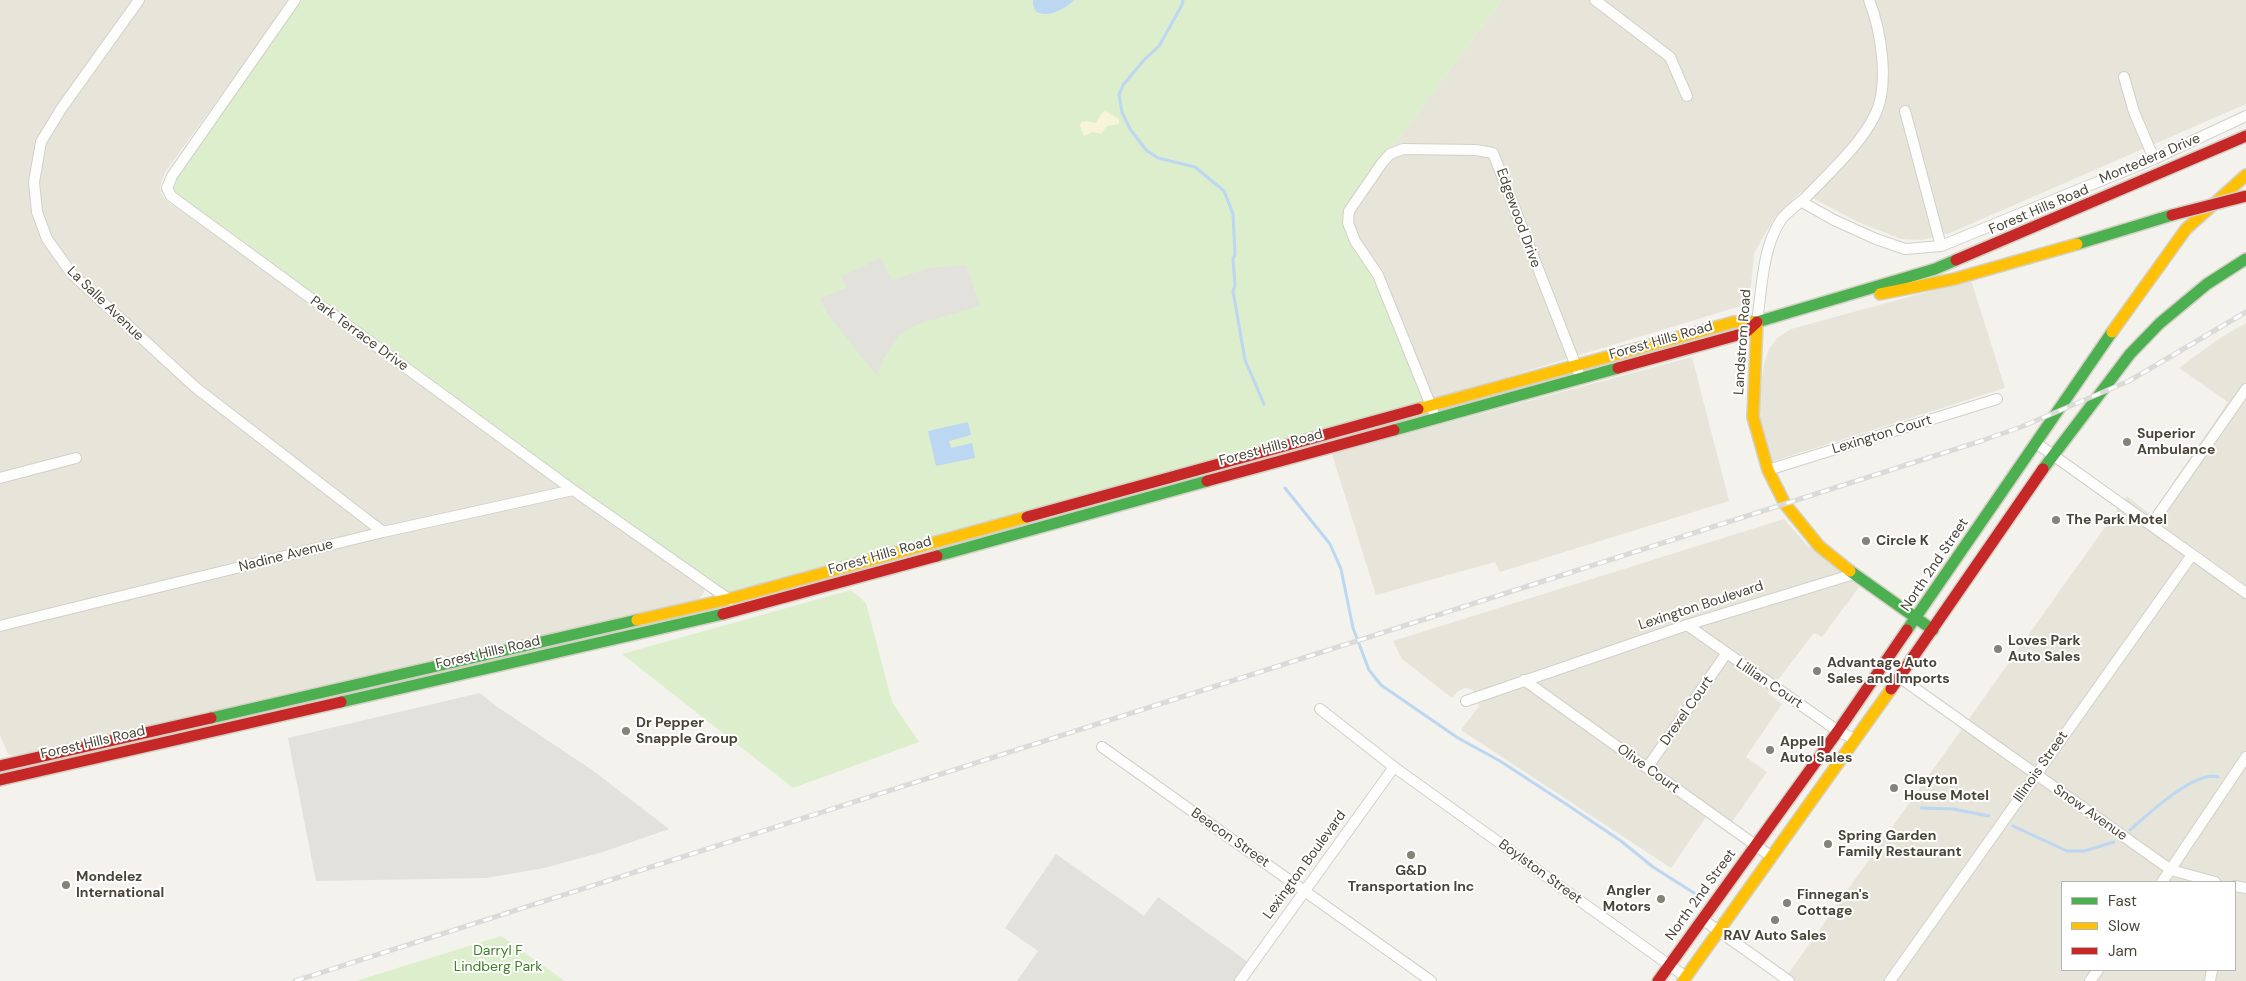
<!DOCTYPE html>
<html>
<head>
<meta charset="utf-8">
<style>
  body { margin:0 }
  #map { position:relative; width:2246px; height:981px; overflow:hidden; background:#f3f2ed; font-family:"DM Sans",sans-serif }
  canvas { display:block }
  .legend { position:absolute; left:2061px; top:881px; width:175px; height:90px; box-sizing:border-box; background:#fff; border:1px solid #b7b5af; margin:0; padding:6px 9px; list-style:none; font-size:15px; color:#4a4538 }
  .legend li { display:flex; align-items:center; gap:10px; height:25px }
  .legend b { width:25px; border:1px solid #b7b5af }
</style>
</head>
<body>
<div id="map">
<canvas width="2246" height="981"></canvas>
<ul class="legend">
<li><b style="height:6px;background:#4caf50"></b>Fast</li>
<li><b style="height:6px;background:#ffc107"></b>Slow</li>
<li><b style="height:6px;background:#c62828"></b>Jam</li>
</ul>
</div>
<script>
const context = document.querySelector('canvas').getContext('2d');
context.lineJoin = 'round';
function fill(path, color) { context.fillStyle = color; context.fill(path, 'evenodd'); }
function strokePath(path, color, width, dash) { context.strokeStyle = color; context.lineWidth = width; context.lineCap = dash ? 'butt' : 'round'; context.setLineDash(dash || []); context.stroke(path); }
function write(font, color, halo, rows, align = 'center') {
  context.font = font + ' "DM Sans",sans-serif'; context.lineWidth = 4; context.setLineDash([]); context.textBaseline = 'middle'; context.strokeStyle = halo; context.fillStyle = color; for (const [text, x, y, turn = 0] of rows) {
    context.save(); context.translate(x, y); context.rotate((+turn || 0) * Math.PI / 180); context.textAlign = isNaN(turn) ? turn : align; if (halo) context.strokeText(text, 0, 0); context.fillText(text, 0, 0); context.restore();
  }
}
fill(new Path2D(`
  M 0,0 L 290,0 L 166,171 L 161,182 L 160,192 L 167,201 L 700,579 L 705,587 L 704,592 L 700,598 L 692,601 L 15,756 L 8,754 L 0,735 Z
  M 1502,0 L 2246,0 L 2246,104 L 1950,233 L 1922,240 L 1901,239 L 1858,222 L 1801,192 L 1776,216 L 1763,237 L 1754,254 L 1750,297 L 1744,305 L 1428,401 L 1343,214 Z
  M 1971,280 L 2005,388 L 1771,462 L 1760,420 L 1760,391 L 1764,364 L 1769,349 L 1777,338 L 1791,329 Z
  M 2246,323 L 2246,981 L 1783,981 L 2127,496 L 2151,515 L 2228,402 L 2179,368 L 2220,338 ZM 2062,882 L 2235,882 L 2235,970 L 2062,970 Z
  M 1692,357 L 1729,501 L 1500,572 L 1495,562 L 1376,595 L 1332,454 Z
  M 1784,519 L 1805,543 L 1859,587 L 1822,637 L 1814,633 L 1768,693 L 1782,704 L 1746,757 L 1767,772 L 1732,822 L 1712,808 L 1671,868 L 1461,730 L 1479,706 L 1473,690 L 1465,688 L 1457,692 L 1452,698 L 1402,659 L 1393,641 Z`), '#e7e4da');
fill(new Path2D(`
  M 299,0 L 1502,0 L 1343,214 L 1428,401 L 726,595 L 160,191 Z
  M 851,590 L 866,603 L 892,702 L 919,742 L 793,788 L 622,654 Z
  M 501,936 L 565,981 L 356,981 Z`), '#ddeecd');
fill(new Path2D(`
  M 1105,111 L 1119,119 L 1119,124 L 1107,126 L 1101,134 L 1092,132 L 1084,136 L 1080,126 L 1081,122 L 1086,121 L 1096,123 L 1102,113 Z`), '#f7f4d8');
fill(new Path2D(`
  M 880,258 L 892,280 L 929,268 L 966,265 L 980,306 L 921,323 L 906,330 L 900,335 L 883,359 L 877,376 L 826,312 L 820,298 L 847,288 L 841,277 Z
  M 480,693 L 496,706 L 592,770 L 669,829 L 603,852 L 544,868 L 486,878 L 316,881 L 288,738 Z
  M 1056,854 L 1144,916 L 1158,897 L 1252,965 L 1241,981 L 1017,981 L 1038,951 L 1005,928 Z`), '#e2e1dc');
fill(new Path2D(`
  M 1033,0 L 1074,0 C 1065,11 1031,25 1033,0 Z
  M 968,422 L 971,435 L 949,441 L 951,448 L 972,443 L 975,458 L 936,466 L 928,431 Z`), '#bcd7f1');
strokePath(new Path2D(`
  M 1183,0 L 1182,5 L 1159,46 L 1144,60 L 1123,85 L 1119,95 L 1122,112 L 1130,129 L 1146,150 L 1158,158 L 1195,167 L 1224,191 L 1233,214 L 1235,255 L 1233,258 L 1235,286 L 1233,291 L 1245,360 L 1264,404
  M 1285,488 L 1330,544 L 1341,569 L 1353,628 L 1369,670 L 1381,685 L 1458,738 L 1500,761 L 1569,806 L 1621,841 L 1653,867 L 1702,898
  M 1921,808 L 1953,809 L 1989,816
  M 2013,826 L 2067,851 L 2084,851 L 2114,842
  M 2130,830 C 2147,815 2195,770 2218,777`), '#bcd7f1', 3);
const street = new Path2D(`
  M 139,0 L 61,109 L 41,142 L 34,182 L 37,212 L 47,239 L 72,274 L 195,387 L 383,532
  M 295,0 L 172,176 L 167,188 L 171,196 L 573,490 L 730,600
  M 1595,0 L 1670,57 L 1687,96
  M 2124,77 L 2134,112 L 2154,159
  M 1905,111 L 1941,246
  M 1802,202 L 1834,220 L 1876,239 L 1905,249 L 1941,246 L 2154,159 L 2246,116
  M 1757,322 C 1762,289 1762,248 1781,220 C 1788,210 1801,203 1809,194 C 1832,170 1860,145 1875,115 C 1890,85 1881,30 1869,0
  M 1433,411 L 1378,275 L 1355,241 L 1348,223 L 1349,211 L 1382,163 L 1390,154 L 1403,149 L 1476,150 L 1493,153 L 1578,371
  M 2036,443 L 2246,593
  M 1768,470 L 1997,399
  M 0,478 L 76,458
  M 2151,525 L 2246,389
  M 1687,625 L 1838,731 L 1854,739
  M 0,626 L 383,532 L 573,490
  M 1899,677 L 2171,870 L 2215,882
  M 1524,680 L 1772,857
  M 1466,701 L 1687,625 L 1854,574
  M 1320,709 L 1394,767 L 1686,977
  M 1102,747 L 1431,981
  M 1647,768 L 1726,654
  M 2162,882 L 2246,757
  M 2235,886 L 2246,888
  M 1702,919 L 1789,981
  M 1240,981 L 1394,767
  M 1890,981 L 2192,555
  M 2090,981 L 2098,970
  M 2210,981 L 2212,970`);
const fast = new Path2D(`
  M 2077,244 L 2172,215
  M 1750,322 L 1757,322 L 1935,269 L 1956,260
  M 1394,430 L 1618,368
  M 2043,469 L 2130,354 L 2160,323 L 2207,284 L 2246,259
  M 937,556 L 1207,481
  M 1850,571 L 1933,630
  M 1907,630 L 2112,332
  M 341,702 L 723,614
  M 211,718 L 637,620`);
const slow = new Path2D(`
  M 1880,294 L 1954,279 L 2077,244
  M 1757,322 L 1753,417 L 1768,470 L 1785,504 L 1819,546 L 1850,571
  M 2112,332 L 2186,229 L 2246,175
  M 1418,409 L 1734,322 L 1750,322
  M 637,620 L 729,599 L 1027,517
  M 1683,981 L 1891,689`);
const jam = new Path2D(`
  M 1956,260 L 2246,136
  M 1618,368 L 1745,333 L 1757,322
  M 1207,481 L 1394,430
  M 1027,517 L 1418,409
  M 723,614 L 937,556
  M 1891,689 L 2043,469
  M 0,766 L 211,718
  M 0,780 L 341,702
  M 1658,981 L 1838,731 L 1907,630`);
strokePath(street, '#d1d0ca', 12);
strokePath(fast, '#d3d0c4', 14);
strokePath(slow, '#d3d0c4', 14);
strokePath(jam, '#d3d0c4', 14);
strokePath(street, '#fdfdfc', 10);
strokePath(fast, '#4caf50', 11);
strokePath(slow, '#ffc107', 11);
strokePath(jam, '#c62828', 11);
const rail = new Path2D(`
  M 295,981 L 1981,441 L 2021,427 L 2129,381 L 2246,312`);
strokePath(rail, '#dadad9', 5);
strokePath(rail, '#fff', 3, [9]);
const jamBridge = new Path2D(`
  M 2172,215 L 2246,196`);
strokePath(jamBridge, '#d3d0c4', 14, []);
strokePath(jamBridge, '#c62828', 11);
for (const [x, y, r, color] of [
  [2127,442,5,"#858277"],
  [2056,520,5,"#858277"],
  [1866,541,5,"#858277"],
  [1998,649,5,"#858277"],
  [1817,671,5,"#858277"],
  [626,731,5,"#858277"],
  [1770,750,5,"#858277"],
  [1894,788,5,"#858277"],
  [1828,844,5,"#858277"],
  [1411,855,5,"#858277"],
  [66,885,5,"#858277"],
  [1661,899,5,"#858277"],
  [1787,903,5,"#858277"],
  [1775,920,5,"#858277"]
]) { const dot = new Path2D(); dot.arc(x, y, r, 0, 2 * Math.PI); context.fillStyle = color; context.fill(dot); strokePath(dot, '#fff', 2); }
write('14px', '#4a4538', '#fff', [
  ["Montedera Drive",2150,159,-23],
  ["Forest Hills Road",2039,210,-23],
  ["Edgewood Drive",1518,218,70],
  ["La Salle Avenue",105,304,44],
  ["Park Terrace Drive",359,334,36],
  ["Forest Hills Road",1661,341,-16],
  ["Landstrom Road",1743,342,-86],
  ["Lexington Court",1882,435,-17],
  ["Forest Hills Road",1271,448,-15],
  ["Nadine Avenue",286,556,-14],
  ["Forest Hills Road",880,556,-16],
  ["North 2nd Street",1935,565,-56],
  ["Lexington Boulevard",1701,606,-18],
  ["Forest Hills Road",488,653,-13],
  ["Lillian Court",1769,684,34],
  ["Drexel Court",1687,711,-55],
  ["Forest Hills Road",93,743,-13],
  ["Illinois Street",2041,767,-55],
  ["Olive Court",1648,769,36],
  ["Snow Avenue",2090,813,35],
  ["Beacon Street",1230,838,35],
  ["Lexington Boulevard",1305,865,-54],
  ["Boylston Street",1540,872,36],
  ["North 2nd Street",1701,895,-54]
]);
write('bold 14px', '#4a4538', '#fff', [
  ["Superior",2137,434],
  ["Ambulance",2137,450],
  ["The Park Motel",2066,520],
  ["Circle K",1876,541],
  ["Loves Park",2008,641],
  ["Auto Sales",2008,657],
  ["Advantage Auto",1827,663],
  ["Sales and Imports",1827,679],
  ["Dr Pepper",636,723],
  ["Snapple Group",636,739],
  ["Appell",1780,742],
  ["Auto Sales",1780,758],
  ["Clayton",1904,780],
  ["House Motel",1904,796],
  ["Spring Garden",1838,836],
  ["Family Restaurant",1838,852],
  ["G&D",1411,871,"center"],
  ["Transportation Inc",1411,887,"center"],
  ["Mondelez",76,877],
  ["International",76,893],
  ["Angler",1651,891,"right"],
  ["Motors",1651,907,"right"],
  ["Finnegan's",1797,895],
  ["Cottage",1797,911],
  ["RAV Auto Sales",1775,936,"center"]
], 'left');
write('14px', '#3f7f27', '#fff', [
  ["Darryl F",498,951],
  ["Lindberg Park",498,967]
]);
</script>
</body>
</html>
